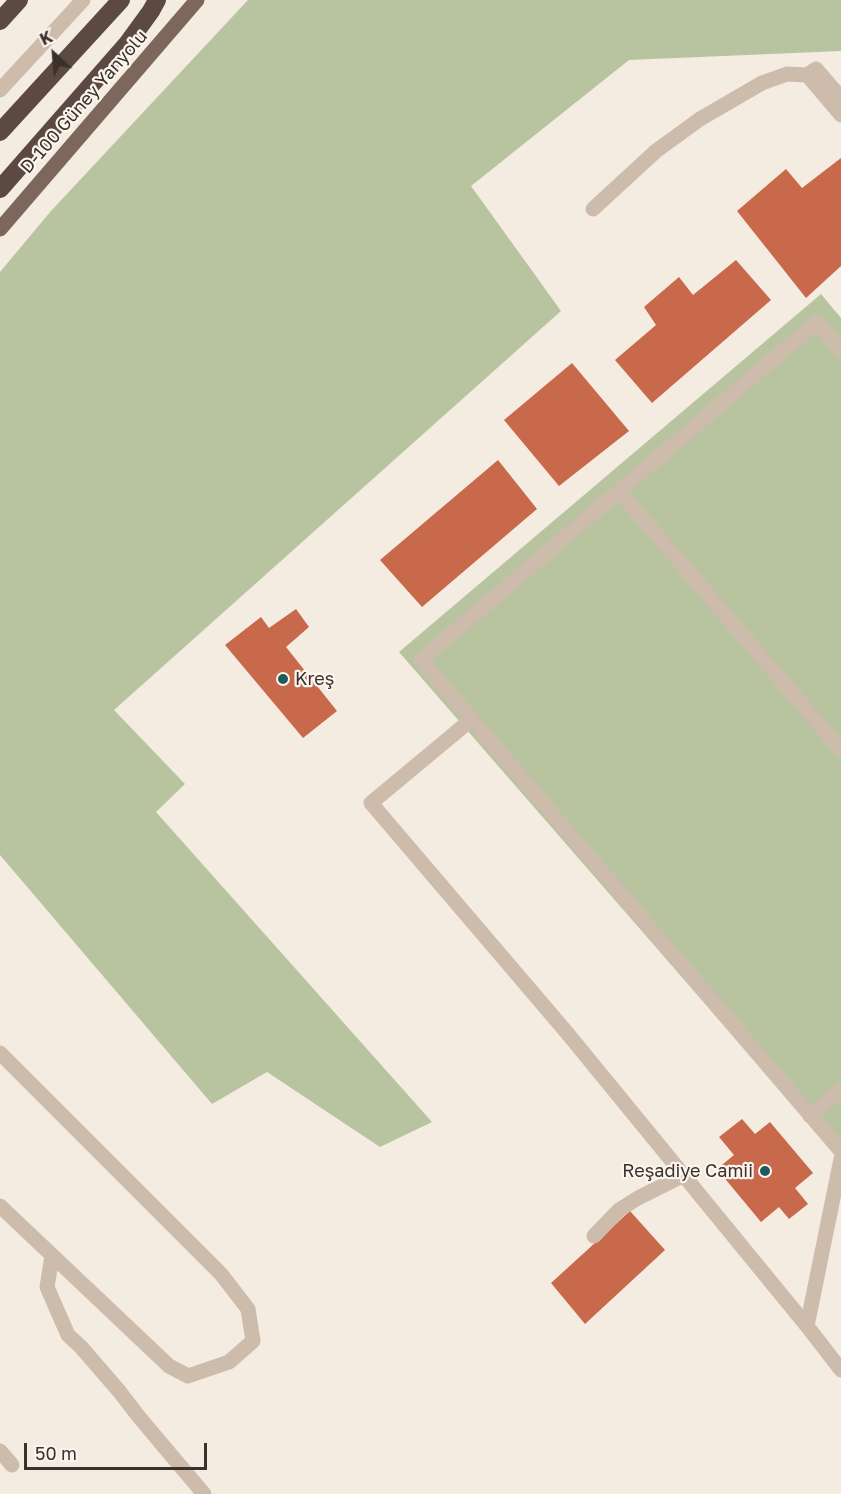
<!DOCTYPE html>
<html>
<head>
<meta charset="utf-8">
<style>
  body { margin:0 }
  #map { position:relative; width:841px; height:1494px; overflow:hidden; background:#f4ebe1; font-family:"Golos Text",sans-serif }
  canvas { display:block }
  .north { position:absolute; left:24px; top:24px; width:60px; height:60px; -webkit-text-stroke:4px #fbf5ee; paint-order:stroke; rotate:334deg; font-size:16px; font-weight:700; line-height:24px; text-align:center; color:#3b302b }
  .north::after { content:''; display:block; margin:auto; width:21px; height:27px; background:#3b302b; clip-path:polygon(50% 0,100% 100%,50% 72%,0 100%) }
  .scale { position:absolute; left:24px; top:1443px; width:183px; height:27px; box-sizing:border-box; border:3px solid #3b302b; border-top:0; padding-left:8px; font-size:18px; line-height:21px; white-space:nowrap; color:#3b302b; -webkit-text-stroke:4px #fbf5ee; paint-order:stroke }
</style>
</head>
<body>
<div id="map">
<canvas width="841" height="1494"></canvas>
<div class="north">K</div>
<div class="scale">50 m</div>
</div>
<script>
const context = document.querySelector('canvas').getContext('2d');
context.lineJoin = 'round';
function fill(path, color) { context.fillStyle = color; context.fill(path, 'evenodd'); }
function strokePath(path, color, width, dash) { context.strokeStyle = color; context.lineWidth = width; context.lineCap = dash ? 'butt' : 'round'; context.setLineDash(dash || []); context.stroke(path); }
function write(font, color, halo, rows, align = 'center') {
  context.font = font + ' "Golos Text",sans-serif'; context.lineWidth = 4.5; context.setLineDash([]); context.textBaseline = 'middle'; context.strokeStyle = halo; context.fillStyle = color; for (const [text, x, y, turn = 0] of rows) {
    context.save(); context.translate(x, y); context.rotate((+turn || 0) * Math.PI / 180); context.textAlign = isNaN(turn) ? turn : align; if (halo) context.strokeText(text, 0, 0); context.fillText(text, 0, 0); context.restore();
  }
}
fill(new Path2D(`
  M 248,0 L 841,0 L 841,51 L 629,60 L 471,186 L 561,311 L 114,710 L 185,784 L 156,812 L 432,1122 L 380,1147 L 267,1072 L 212,1104 L 0,855 L 0,272 L 51,211 Z
  M 821,294 L 841,318 L 841,1160 L 399,652 Z`), '#b8c4a0');
fill(new Path2D(`
  M 841,158 L 841,266 L 806,298 L 737,211 L 786,169 L 802,188 Z
  M 736,260 L 771,300 L 652,403 L 615,360 L 656,325 L 644,307 L 679,277 L 693,295 Z
  M 572,363 L 629,431 L 559,486 L 504,420 Z
  M 498,460 L 537,509 L 422,607 L 380,560 Z
  M 296,609 L 309,627 L 286,647 L 337,711 L 303,738 L 225,645 L 261,617 L 269,628 Z
  M 742,1119 L 755,1134 L 770,1122 L 813,1173 L 795,1188 L 808,1204 L 789,1219 L 779,1207 L 761,1222 L 717,1169 L 734,1155 L 719,1137 Z
  M 630,1211 L 665,1250 L 585,1324 L 551,1283 Z`), '#c8694b');
strokePath(new Path2D(`
  M 0,90 L 83,0
  M 841,98 L 816,69 L 807,75 L 841,115
  M 593,209 L 656,151 L 700,119 L 762,83 L 787,74 L 807,75
  M 841,351 L 817,322 L 421,660 L 841,1151
  M 619,491 L 841,750
  M 472,719 L 371,803 L 568,1034 L 807,1326 L 841,1370
  M 0,1053 L 221,1274 L 248,1309 L 253,1341 L 229,1362 L 188,1376 L 169,1366 L 0,1206
  M 810,1116 L 841,1090
  M 594,1236 L 619,1210 L 638,1198 L 684,1175
  M 52,1256 L 47,1287 L 68,1335 L 81,1347 L 119,1391 L 139,1417 L 204,1494
  M 807,1326 L 841,1159
  M 0,1451 L 12,1465`), '#cdbbac', 15);
strokePath(new Path2D(`
  M 0,229 L 197,0`), '#7d675c', 15);
strokePath(new Path2D(`
  M 0,21 L 19,0
  M 0,132 L 121,0
  M 0,189 L 127,44 L 151,11 L 157,0`), '#5c4a42', 18);
for (const [x, y, r, color] of [
  [283,679,6,"#1f5a5e"],
  [765,1171,6,"#1f5a5e"]
]) { const dot = new Path2D(); dot.arc(x, y, r, 0, 2 * Math.PI); context.fillStyle = color; context.fill(dot); strokePath(dot, '#fbf5ee', 2); }
write('18px', '#3b302b', '#fbf5ee', [
  ["D-100 Güney Yanyolu",84,102,-49]
]);
write('18px', '#3b302b', '#fbf5ee', [
  ["Kreş",295,679],
  ["Reşadiye Camii",753,1171,"right"]
], 'left');
</script>
</body>
</html>
